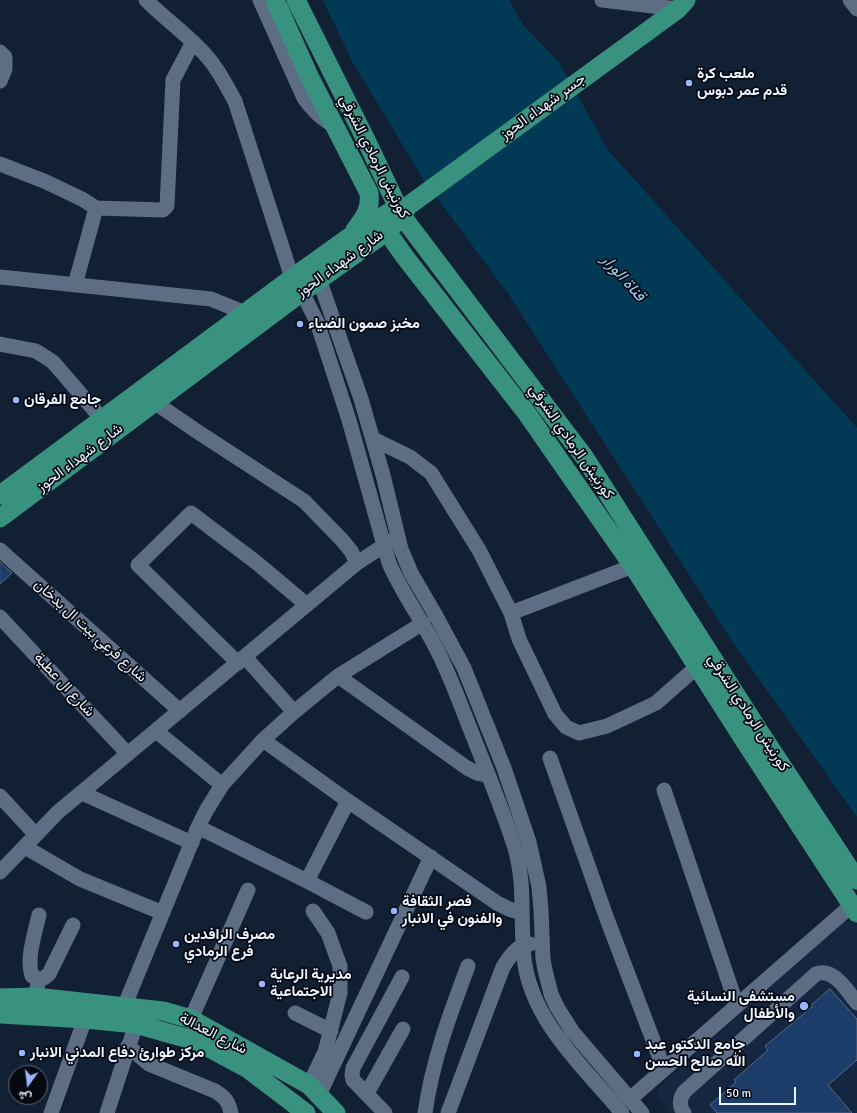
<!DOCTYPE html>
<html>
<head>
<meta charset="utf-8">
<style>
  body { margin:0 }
  #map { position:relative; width:857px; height:1113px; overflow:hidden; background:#122033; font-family:Signika,Vazirmatn,sans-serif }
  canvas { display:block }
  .north { position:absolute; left:8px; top:1065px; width:40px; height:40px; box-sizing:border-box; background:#050912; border:1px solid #616771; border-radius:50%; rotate:194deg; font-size:11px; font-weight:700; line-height:16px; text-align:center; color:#ecf4ff }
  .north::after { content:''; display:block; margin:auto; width:14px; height:18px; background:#97b6fd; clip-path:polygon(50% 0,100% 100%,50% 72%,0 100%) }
  .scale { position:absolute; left:719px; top:1087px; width:77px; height:18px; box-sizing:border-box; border:2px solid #ecf4ff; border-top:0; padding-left:5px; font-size:12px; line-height:14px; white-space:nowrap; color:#ecf4ff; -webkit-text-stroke:3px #050912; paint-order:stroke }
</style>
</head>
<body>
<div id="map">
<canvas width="857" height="1113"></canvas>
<div class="north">ش</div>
<div class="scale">50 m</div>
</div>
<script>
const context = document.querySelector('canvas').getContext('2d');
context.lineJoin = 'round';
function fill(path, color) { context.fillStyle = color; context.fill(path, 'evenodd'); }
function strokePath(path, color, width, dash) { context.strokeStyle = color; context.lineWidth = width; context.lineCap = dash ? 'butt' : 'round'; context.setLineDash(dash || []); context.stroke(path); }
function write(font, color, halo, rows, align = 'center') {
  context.font = font + ' Signika,Vazirmatn,sans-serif'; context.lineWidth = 3.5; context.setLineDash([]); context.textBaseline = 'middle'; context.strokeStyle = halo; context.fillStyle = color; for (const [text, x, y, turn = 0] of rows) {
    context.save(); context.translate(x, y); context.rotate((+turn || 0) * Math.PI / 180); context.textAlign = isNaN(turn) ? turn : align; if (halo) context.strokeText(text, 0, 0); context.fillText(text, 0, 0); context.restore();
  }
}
fill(new Path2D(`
  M 843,922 L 855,922 L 857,925 L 857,1113 L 669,1113 L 658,1097 L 659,1087 Z`), '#152640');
fill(new Path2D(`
  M 323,0 L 509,0 L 523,25 L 559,62 L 608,150 L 857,428 L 857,817 L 732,641 L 509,295 L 423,179 L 352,61 Z`), '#023a55');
const building = new Path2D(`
  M 0,562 L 12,573 L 0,584 Z
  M 830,989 L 857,1019 L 857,1060 L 828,1085 L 852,1113 L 717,1113 L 710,1105 L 736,1082 L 734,1080 L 768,1050 L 765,1046 L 813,1006 L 812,1005 Z`);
fill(building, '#1c3c6a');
strokePath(building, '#596981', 1);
strokePath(new Path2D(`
  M 146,0 C 167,21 191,37 209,59 C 220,72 227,87 235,101 L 292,278
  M 260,0 L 304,98 C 313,110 321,119 335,126
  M 602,0 L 678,9
  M 850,0 L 857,9
  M 0,52 L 5,57 L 5,69 L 0,81
  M 0,164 L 44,181 L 82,199 L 96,208 L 163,210 L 167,206 L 173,80 L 193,42
  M 0,277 L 211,299 L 245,313
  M 319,279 L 361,399 L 383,475 L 401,549 L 411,573 L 436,616 L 464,668 L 504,768 L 529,842 L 539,887 L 541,910 L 543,959 L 545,970 L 551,994 L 557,1007 L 572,1031 L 642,1113
  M 75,285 L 96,208
  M 302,292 L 317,322 L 349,420 L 389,563 C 403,595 424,623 439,654 C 452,680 462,709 473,736 C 487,772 502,808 514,845 C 526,882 520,920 524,958 C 531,1021 583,1066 622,1113
  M 0,344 L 36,351 L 53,362 L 109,427
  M 154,402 L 198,432 L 304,501 L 342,540 L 351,551 L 357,563
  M 373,439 L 410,457 L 431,473 L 479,550 L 511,613 L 519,639 L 555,714 L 566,727 L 579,733 L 607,726 L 656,703 L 698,666
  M 0,550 L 180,711
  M 511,613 L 633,566
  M 0,617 L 128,754
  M 245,657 L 294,712
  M 238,663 L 138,565 L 191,513 L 257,563 L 307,605
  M 338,676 L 467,768 L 477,773 L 488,775
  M 156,731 L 222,785
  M 263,740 L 348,801 L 497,903 L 509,909 L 522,913
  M 550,758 L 607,919 L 664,1069
  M 664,790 L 737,1006
  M 82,793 L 192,843
  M 0,796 L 36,835
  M 198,827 L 307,881 L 366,912
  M 25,847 L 80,879 L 163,913
  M 0,872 L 58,812 L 357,563 L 391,541
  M 307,881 L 348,801
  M 39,979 L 32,976 C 26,959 35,933 39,915
  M 35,997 L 39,979 L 44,978 L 49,974 L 73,925
  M 124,1007 L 198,827 L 206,811 L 222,785 L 263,740 L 294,712 L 338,676 L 423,623
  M 295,1013 L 331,1031
  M 191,1019 L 248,890
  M 128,1046 L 149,1064 L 215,1091 C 226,1098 228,1101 231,1113
  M 309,1085 L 325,1052 L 340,993 L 340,966 L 328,933 L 313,911
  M 367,1093 L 403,1029
  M 319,1095 L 431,857
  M 630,1099 L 852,905
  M 51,1113 L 85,1019
  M 107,1113 L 136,1024
  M 385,1113 L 353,1080 L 352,1075 L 353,1068 L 402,977
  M 425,1113 C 432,1062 450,1014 468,966
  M 448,1113 L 503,967 C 510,956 516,946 530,944
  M 684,1113 C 679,1106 679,1100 684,1092 L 816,974 C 834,967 847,991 857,1003`), '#5c6d84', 15);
strokePath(new Path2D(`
  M 275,0 L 309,76 L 369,193 C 371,210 364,218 355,230
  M 296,0 L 368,144 L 402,216 L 585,458 L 759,731 L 857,880
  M 378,219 L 405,257 L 528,415 L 633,566 L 744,740 L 857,913
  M 0,495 L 292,278 L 351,236 L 388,213
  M 0,518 L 302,292 L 386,232 L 399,220 L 408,206 L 678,9 L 686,0
  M 0,998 L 35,997 L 163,1011 L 191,1019 L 309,1085 L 336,1113
  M 0,1014 L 85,1019 L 136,1024 L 196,1041 L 248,1069 L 306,1113`), '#39917f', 19);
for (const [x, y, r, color] of [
  [689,83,4,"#97b6fd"],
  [300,324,4,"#97b6fd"],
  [16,400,4,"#97b6fd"],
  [394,911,4,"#97b6fd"],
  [176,944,4,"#97b6fd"],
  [262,984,4,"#97b6fd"],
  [804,1006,5,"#97b6fd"],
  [22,1053,4,"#97b6fd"],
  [637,1054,4,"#97b6fd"]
]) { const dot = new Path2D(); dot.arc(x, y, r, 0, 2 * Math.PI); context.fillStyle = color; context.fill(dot); strokePath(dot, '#050912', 1.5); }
write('bold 15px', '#ecf4ff', '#050912', [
  ["ملعب كرة",697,74],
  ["قدم عمر دبوس",697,91],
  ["مخبز صمون الضياء",308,324],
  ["جامع الفرقان",24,400],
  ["فصر الثقافة",402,902],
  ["والفنون في الانبار",402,919],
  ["مصرف الرافدين",184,935],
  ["فرع الرمادي",184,952],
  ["مديرية الرعاية",270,975],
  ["الاجتماعية",270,992],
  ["مستشفى النسائية",795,997,"right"],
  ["والأطفال",795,1014,"right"],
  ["جامع الدكتور عبد",645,1045],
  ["الله صالح الحسن",645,1062],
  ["مركز طوارئ دفاع المدني الانبار",30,1053]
], 'left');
write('15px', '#ecf4ff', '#050912', [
  ["جسر شهداء الحوز",543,107,-36],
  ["كورنيش الرمادي الشرقي",374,157,63],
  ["شارع شهداء الحوز",340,264,-36],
  ["كورنيش الرمادي الشرقي",571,442,55],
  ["شارع شهداء الحوز",80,458,-37],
  ["شارع فرعي بيت ال بدخان",90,631,42],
  ["شارع ال عطية",64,685,47],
  ["كورنيش الرمادي الشرقي",748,713,57],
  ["شارع العدالة",213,1034,27]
]);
write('italic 16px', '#a2d6f7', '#050912', [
  ["قناة الورار",623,278,48]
]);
</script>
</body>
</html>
